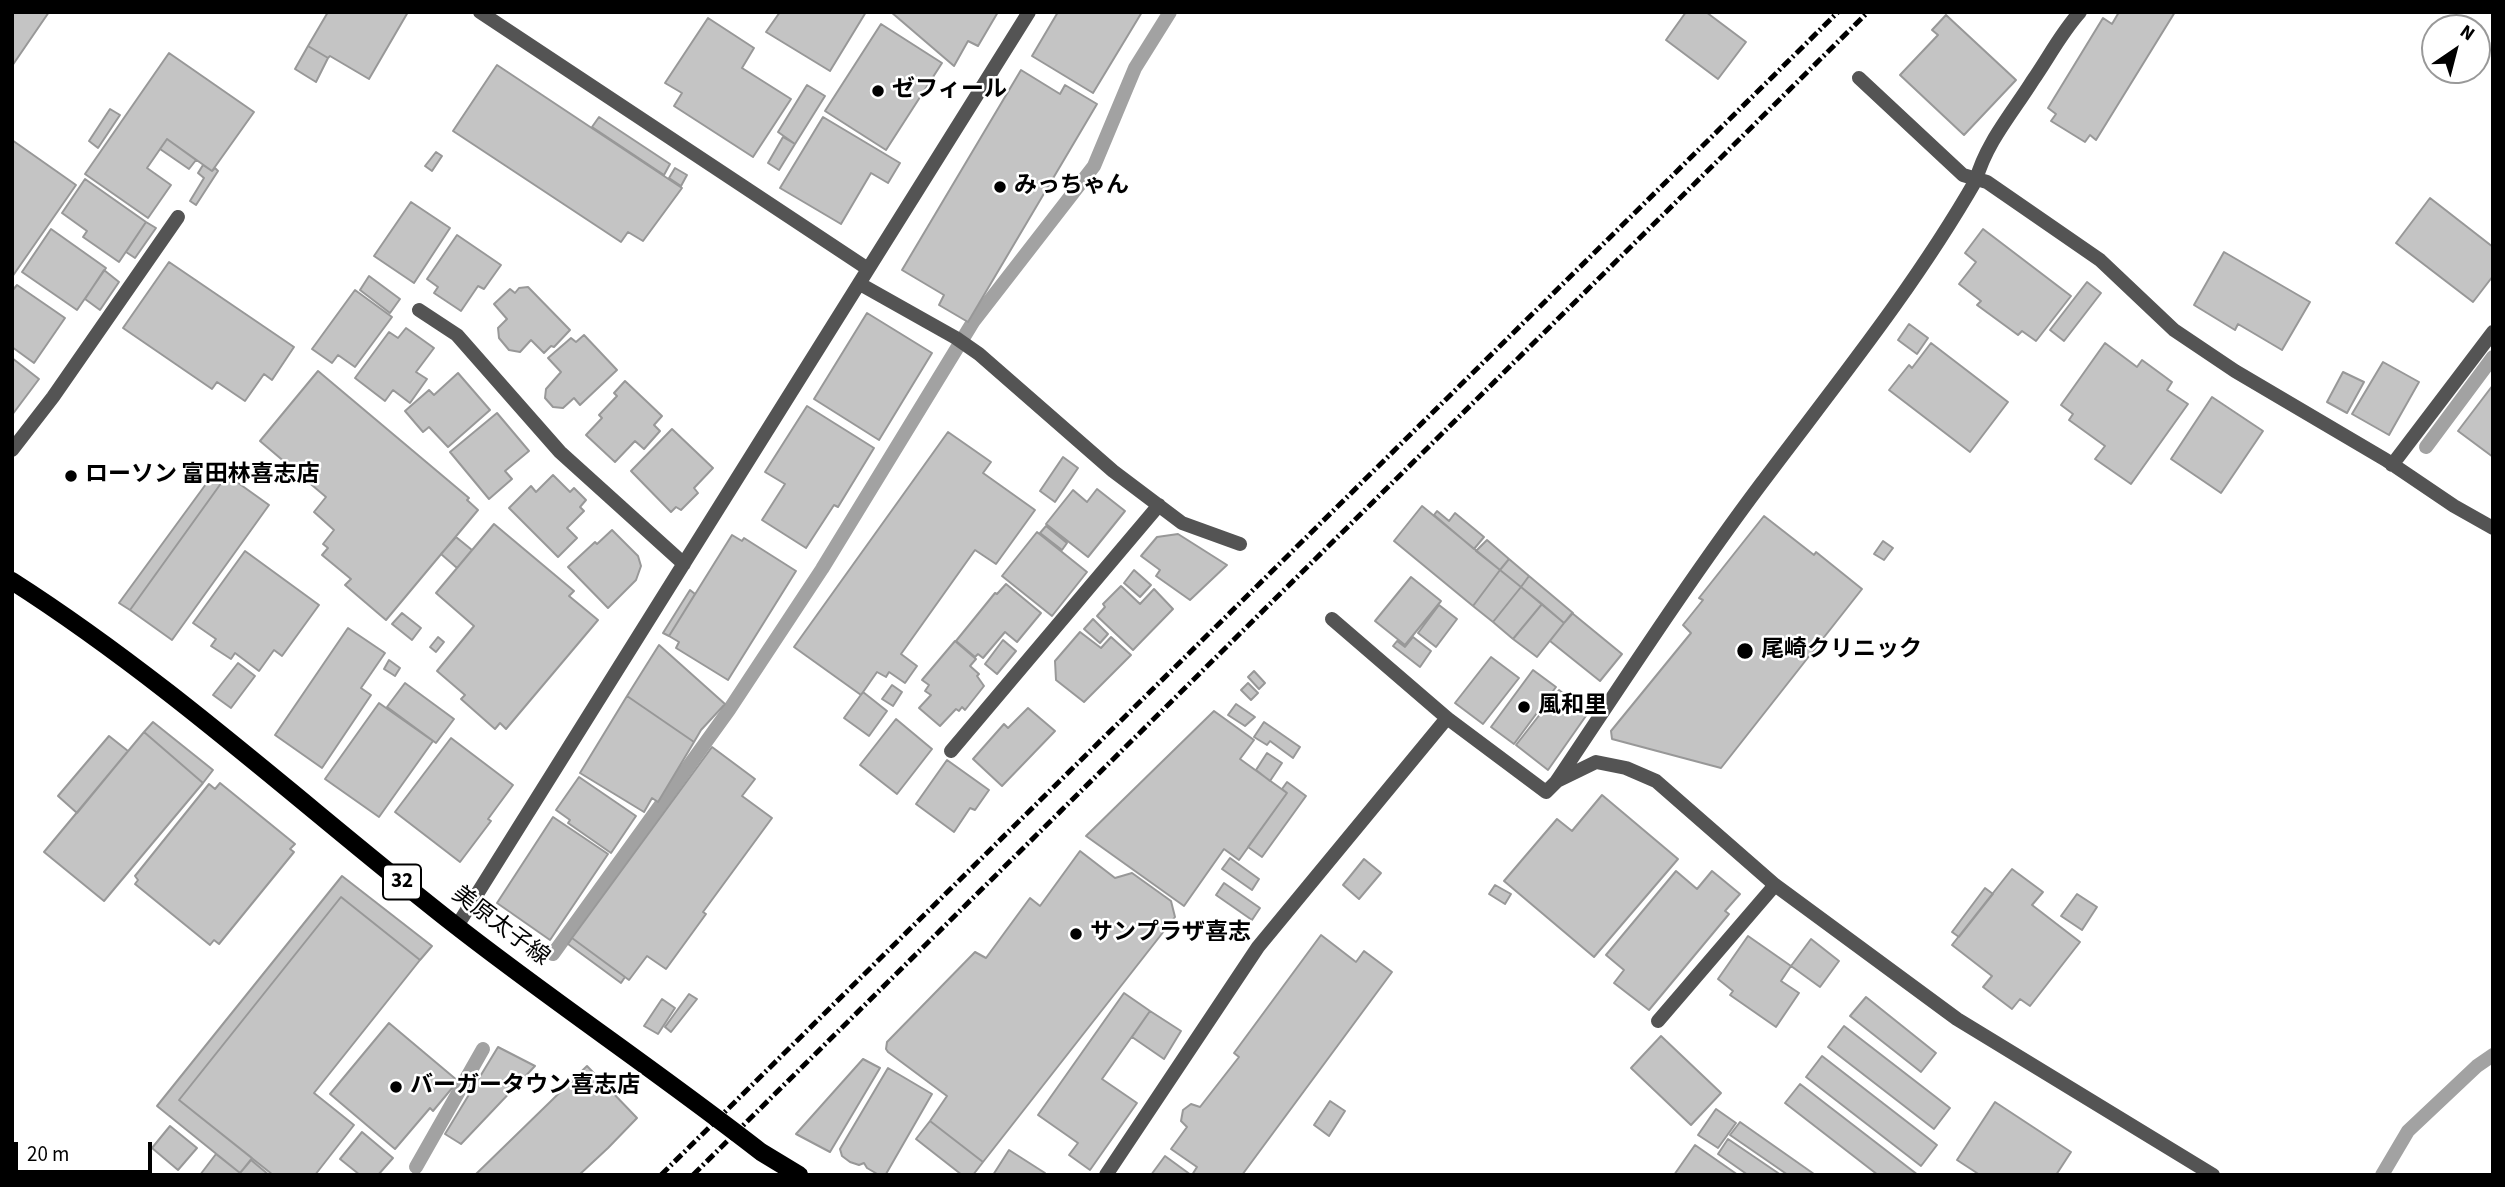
<!DOCTYPE html>
<html>
<head>
<meta charset="utf-8">
<style>
  body { margin:0 }
  #map { position:relative; width:2505px; height:1187px; overflow:hidden; background:#fff; font-family:"Source Sans 3",sans-serif }
  canvas { display:block }
  .frame { position:absolute; inset:0; border:14px solid #000; pointer-events:none }
  .north { position:absolute; left:2421px; top:14px; width:70px; height:70px; box-sizing:border-box; background:#fff; border:2px solid #999; border-radius:50%; rotate:35deg; font-size:19px; font-weight:700; line-height:28px; text-align:center; color:#000 }
  .north::after { content:''; display:block; margin:auto; width:24px; height:32px; background:#000; clip-path:polygon(50% 0,100% 100%,50% 72%,0 100%) }
  .scale { position:absolute; left:14px; top:1142px; width:138px; height:32px; box-sizing:border-box; border:4px solid #000; border-top:0; padding-left:9px; font-size:21px; line-height:24px; white-space:nowrap; color:#000; -webkit-text-stroke:5px #fff; paint-order:stroke }
</style>
</head>
<body>
<div id="map">
<canvas width="2505" height="1187"></canvas>
<div class="frame"></div>
<div class="north">N</div>
<div class="scale">20 m</div>
</div>
<script>
const context = document.querySelector('canvas').getContext('2d');
context.lineJoin = 'round';
function strokePath(path, color, width, dash) { context.strokeStyle = color; context.lineWidth = width; context.lineCap = dash ? 'butt' : 'round'; context.setLineDash(dash || []); context.stroke(path); }
function fill(path, color) { context.fillStyle = color; context.fill(path, 'evenodd'); }
function write(font, color, halo, rows, align = 'center') {
  context.font = font + ' "Source Sans 3","Noto Sans JP",sans-serif'; context.lineWidth = 5; context.setLineDash([]); context.textBaseline = 'middle'; context.strokeStyle = halo; context.fillStyle = color; for (const [text, x, y, turn = 0] of rows) {
    context.save(); context.translate(x, y); context.rotate((+turn || 0) * Math.PI / 180); context.textAlign = isNaN(turn) ? turn : align; if (halo) context.strokeText(text, 0, 0); context.fillText(text, 0, 0); context.restore();
  }
}
strokePath(new Path2D(`
  M 2426,447 L 2493,357
  M 553,954 L 729,710 L 822,569 L 973,322 L 1094,166 L 1135,68 L 1170,12
  M 416,1167 L 483,1049
  M 2382,1175 L 2408,1131 L 2477,1066 L 2493,1055`), '#a2a2a2', 14);
const building = new Path2D(`
  M 12,12 L 49,12 L 12,66 Z
  M 328,12 L 408,12 L 369,79 L 330,56 L 328,58 L 308,46 Z
  M 780,12 L 866,12 L 830,71 L 766,32 Z
  M 891,12 L 998,12 L 978,46 L 968,41 L 954,66 Z
  M 1058,12 L 1142,12 L 1093,93 L 1032,56 Z
  M 1686,12 L 1706,12 L 1746,42 L 1718,79 L 1666,40 Z
  M 2119,12 L 2175,12 L 2096,140 L 2090,135 L 2085,142 L 2051,121 L 2056,114 L 2048,108 L 2103,18 L 2112,24 Z
  M 1946,15 L 2016,80 L 1964,135 L 1900,75 L 1938,35 L 1932,30 Z
  M 708,18 L 754,48 L 742,68 L 791,99 L 753,157 L 674,106 L 682,93 L 665,83 Z
  M 881,24 L 942,63 L 886,150 L 825,111 Z
  M 308,46 L 328,58 L 316,82 L 295,69 Z
  M 169,53 L 254,112 L 212,171 L 167,139 L 147,168 L 171,185 L 148,218 L 85,174 Z
  M 497,65 L 682,188 L 643,241 L 628,232 L 621,242 L 453,131 Z
  M 1021,70 L 1060,94 L 1065,85 L 1097,104 L 968,322 L 939,305 L 944,295 L 902,270 Z
  M 807,85 L 825,96 L 795,144 L 778,132 Z
  M 110,109 L 120,115 L 98,148 L 89,141 Z
  M 599,117 L 670,164 L 664,175 L 592,127 Z
  M 823,117 L 900,163 L 888,183 L 871,173 L 841,224 L 780,188 Z
  M 783,137 L 795,144 L 779,170 L 768,163 Z
  M 167,139 L 196,160 L 189,169 L 160,149 Z
  M 12,140 L 76,185 L 12,277 Z
  M 436,152 L 442,156 L 432,171 L 425,166 Z
  M 203,165 L 212,171 L 215,168 L 218,171 L 196,205 L 190,201 L 204,178 L 198,173 Z
  M 675,168 L 687,175 L 681,186 L 669,178 Z
  M 85,179 L 146,222 L 119,262 L 83,237 L 87,231 L 62,213 Z
  M 2430,198 L 2493,247 L 2493,276 L 2473,302 L 2396,243 Z
  M 411,202 L 450,228 L 414,283 L 374,256 Z
  M 146,222 L 156,228 L 135,258 L 126,252 Z
  M 51,229 L 106,268 L 77,310 L 22,272 Z
  M 1983,229 L 2071,296 L 2036,341 L 2022,331 L 2018,335 L 1977,305 L 1981,301 L 1959,284 L 1976,262 L 1965,253 Z
  M 457,235 L 501,265 L 484,289 L 478,286 L 461,311 L 434,293 L 438,287 L 427,279 Z
  M 2224,252 L 2310,302 L 2282,350 L 2238,324 L 2235,330 L 2194,305 Z
  M 169,262 L 294,347 L 272,380 L 264,374 L 245,401 L 217,382 L 212,389 L 123,328 Z
  M 104,270 L 119,282 L 100,310 L 85,299 Z
  M 369,276 L 400,299 L 390,313 L 360,290 Z
  M 2087,282 L 2101,293 L 2064,341 L 2050,330 Z
  M 17,285 L 65,318 L 34,363 L 12,347 L 12,291 Z
  M 528,287 L 570,330 L 554,347 L 551,346 L 544,353 L 531,340 L 520,352 L 509,350 L 499,338 L 498,328 L 507,319 L 494,304 L 510,289 L 515,293 L 519,288 Z
  M 355,290 L 392,317 L 355,367 L 338,355 L 332,363 L 312,349 Z
  M 867,313 L 932,353 L 879,440 L 814,399 Z
  M 1909,324 L 1928,338 L 1917,354 L 1898,340 Z
  M 406,328 L 434,348 L 416,372 L 427,379 L 410,403 L 393,390 L 385,401 L 355,378 L 389,332 L 398,338 Z
  M 584,335 L 617,370 L 580,405 L 574,398 L 563,408 L 553,407 L 545,398 L 546,389 L 561,372 L 548,358 L 571,338 L 576,342 Z
  M 1931,343 L 2008,402 L 1970,452 L 1889,390 L 1909,365 L 1912,368 Z
  M 2105,343 L 2137,367 L 2142,360 L 2172,382 L 2167,390 L 2188,404 L 2131,484 L 2095,459 L 2105,446 L 2069,420 L 2073,414 L 2061,405 Z
  M 12,358 L 39,379 L 12,415 Z
  M 2383,362 L 2419,382 L 2389,435 L 2352,414 Z
  M 318,371 L 469,498 L 467,500 L 478,510 L 386,620 L 345,585 L 351,579 L 322,555 L 328,548 L 323,544 L 334,530 L 314,512 L 326,497 L 260,441 Z
  M 2343,372 L 2364,382 L 2347,413 L 2327,402 Z
  M 458,373 L 490,410 L 448,447 L 429,427 L 423,432 L 405,411 L 429,390 L 434,395 Z
  M 625,381 L 662,416 L 654,425 L 660,431 L 644,449 L 635,441 L 615,462 L 586,435 L 602,418 L 599,415 L 617,396 L 614,393 Z
  M 2493,385 L 2493,457 L 2458,431 Z
  M 2212,397 L 2263,431 L 2221,493 L 2171,459 Z
  M 807,406 L 874,448 L 838,507 L 834,505 L 806,548 L 762,520 L 785,484 L 765,472 Z
  M 497,413 L 529,451 L 505,471 L 512,479 L 489,499 L 450,452 Z
  M 672,429 L 713,468 L 694,488 L 698,493 L 681,510 L 676,507 L 671,512 L 631,471 Z
  M 948,432 L 991,462 L 983,473 L 1035,510 L 996,564 L 975,550 L 901,654 L 917,666 L 905,683 L 889,672 L 886,677 L 877,672 L 861,695 L 794,647 Z
  M 1063,457 L 1078,468 L 1055,502 L 1040,491 Z
  M 217,469 L 227,475 L 130,610 L 119,603 Z
  M 227,475 L 269,505 L 172,640 L 130,610 Z
  M 553,475 L 570,492 L 574,488 L 586,500 L 580,507 L 584,511 L 567,528 L 577,538 L 558,557 L 509,508 L 531,486 L 536,492 Z
  M 1097,489 L 1125,511 L 1088,557 L 1046,524 L 1073,490 L 1087,502 Z
  M 1422,506 L 1500,570 L 1473,606 L 1394,541 Z
  M 1437,511 L 1449,521 L 1455,513 L 1484,537 L 1474,549 L 1434,515 Z
  M 1764,516 L 1814,555 L 1816,552 L 1862,589 L 1721,768 L 1612,739 L 1611,731 L 1691,633 L 1683,625 L 1703,600 L 1699,598 Z
  M 494,524 L 574,591 L 569,596 L 598,620 L 506,729 L 500,723 L 495,729 L 461,699 L 465,695 L 437,671 L 474,626 L 436,593 Z
  M 1046,526 L 1067,543 L 1062,550 L 1040,533 Z
  M 612,530 L 638,556 L 641,566 L 636,580 L 608,608 L 568,567 L 595,542 L 597,544 Z
  M 1037,532 L 1087,572 L 1052,616 L 1002,576 Z
  M 1178,534 L 1227,565 L 1190,600 L 1156,576 L 1160,570 L 1141,556 L 1157,537 Z
  M 732,535 L 742,541 L 744,538 L 796,571 L 728,680 L 676,648 L 679,642 L 669,636 Z
  M 456,537 L 472,550 L 457,568 L 441,554 Z
  M 1487,540 L 1509,559 L 1500,570 L 1476,551 Z
  M 1883,541 L 1893,548 L 1884,560 L 1874,554 Z
  M 245,551 L 319,605 L 282,656 L 274,650 L 259,671 L 235,653 L 231,659 L 211,646 L 216,639 L 193,623 Z
  M 1509,559 L 1529,576 L 1521,587 L 1500,570 Z
  M 1134,570 L 1151,585 L 1140,597 L 1124,583 Z
  M 1500,570 L 1521,587 L 1493,622 L 1473,606 Z
  M 1529,576 L 1573,613 L 1564,623 L 1521,587 Z
  M 1411,577 L 1441,601 L 1405,645 L 1375,621 Z
  M 1006,584 L 1041,613 L 1017,642 L 1005,632 L 983,658 L 978,654 L 975,657 L 956,641 L 995,593 L 997,594 Z
  M 1121,586 L 1140,604 L 1154,589 L 1173,609 L 1133,650 L 1097,616 L 1105,607 L 1103,604 Z
  M 1521,587 L 1542,604 L 1513,639 L 1493,622 Z
  M 690,590 L 695,594 L 669,636 L 663,633 Z
  M 1542,604 L 1564,623 L 1537,657 L 1513,639 Z
  M 1439,605 L 1457,619 L 1436,647 L 1418,633 Z
  M 402,613 L 421,628 L 412,640 L 392,624 Z
  M 1572,613 L 1622,654 L 1600,681 L 1550,641 Z
  M 1093,619 L 1108,634 L 1100,643 L 1084,629 Z
  M 348,628 L 385,653 L 361,688 L 371,695 L 322,768 L 275,735 Z
  M 1080,632 L 1101,648 L 1111,637 L 1131,655 L 1084,702 L 1056,680 L 1055,661 Z
  M 438,637 L 444,642 L 436,652 L 430,647 Z
  M 1413,637 L 1431,651 L 1420,667 L 1393,646 L 1397,641 L 1405,647 Z
  M 1003,640 L 1016,651 L 997,674 L 985,664 Z
  M 955,641 L 976,659 L 970,666 L 979,674 L 977,676 L 984,686 L 965,710 L 962,707 L 959,711 L 956,709 L 940,726 L 919,708 L 931,695 L 925,691 L 929,685 L 922,680 Z
  M 659,645 L 725,704 L 701,730 L 694,742 L 627,696 Z
  M 1491,657 L 1519,678 L 1483,724 L 1455,703 Z
  M 389,660 L 400,668 L 395,676 L 384,669 Z
  M 238,663 L 255,676 L 231,708 L 213,695 Z
  M 1533,670 L 1556,687 L 1514,744 L 1491,727 Z
  M 1254,671 L 1265,683 L 1259,689 L 1248,677 Z
  M 405,683 L 454,719 L 436,743 L 387,707 Z
  M 1248,683 L 1258,693 L 1251,700 L 1241,690 Z
  M 892,685 L 902,692 L 893,706 L 882,699 Z
  M 1559,690 L 1588,713 L 1548,770 L 1516,745 Z
  M 863,692 L 887,711 L 869,736 L 844,718 Z
  M 627,696 L 694,742 L 658,802 L 652,798 L 644,812 L 580,773 Z
  M 379,703 L 433,741 L 379,817 L 325,779 Z
  M 1236,704 L 1255,717 L 1245,726 L 1228,715 Z
  M 1028,708 L 1055,731 L 1002,786 L 973,759 L 1004,724 L 1008,728 Z
  M 1214,711 L 1254,740 L 1240,759 L 1287,793 L 1239,860 L 1224,849 L 1184,906 L 1086,836 Z
  M 896,719 L 932,749 L 897,794 L 860,765 Z
  M 153,722 L 213,770 L 203,783 L 144,732 Z
  M 1264,722 L 1300,747 L 1293,758 L 1270,741 L 1267,745 L 1254,737 Z
  M 144,732 L 203,783 L 104,901 L 44,852 Z
  M 109,736 L 128,751 L 77,813 L 58,796 Z
  M 451,738 L 513,785 L 488,819 L 491,821 L 460,862 L 395,812 Z
  M 712,747 L 755,779 L 742,796 L 772,818 L 703,912 L 706,914 L 666,969 L 647,956 L 629,980 L 572,938 Z
  M 1267,753 L 1282,763 L 1270,781 L 1256,770 Z
  M 947,760 L 989,790 L 975,810 L 970,808 L 954,832 L 916,804 Z
  M 579,777 L 636,816 L 611,853 L 568,823 L 570,820 L 556,810 Z
  M 1287,782 L 1306,796 L 1262,857 L 1248,847 L 1287,793 L 1282,789 Z
  M 220,783 L 295,844 L 290,849 L 294,852 L 219,944 L 214,940 L 210,945 L 135,884 L 138,880 L 135,876 L 209,784 L 215,789 Z
  M 1602,795 L 1678,859 L 1594,957 L 1504,881 L 1557,819 L 1572,831 Z
  M 553,817 L 608,854 L 550,940 L 497,903 Z
  M 1080,851 L 1115,878 L 1132,873 L 1171,901 L 1175,917 L 983,1162 L 930,1121 L 947,1096 L 888,1052 L 886,1049 L 887,1042 L 975,952 L 986,958 L 1030,898 L 1040,906 Z
  M 1230,858 L 1259,879 L 1252,890 L 1222,869 Z
  M 1364,859 L 1381,873 L 1359,899 L 1343,885 Z
  M 2012,869 L 2043,892 L 2032,905 L 2080,942 L 2030,1006 L 2020,999 L 2012,1009 L 1983,987 L 1992,976 L 1952,945 Z
  M 1676,871 L 1697,889 L 1712,871 L 1740,894 L 1725,911 L 1729,914 L 1649,1010 L 1614,983 L 1624,970 L 1606,955 Z
  M 342,876 L 432,946 L 420,960 L 341,897 L 179,1100 L 252,1158 L 240,1173 L 157,1106 Z
  M 1224,883 L 1260,908 L 1252,920 L 1216,895 Z
  M 1495,885 L 1511,894 L 1505,904 L 1489,894 Z
  M 1985,888 L 1993,894 L 1959,937 L 1952,932 Z
  M 2077,894 L 2097,907 L 2082,930 L 2061,916 Z
  M 341,897 L 420,960 L 314,1093 L 354,1125 L 315,1175 L 273,1175 L 179,1100 Z
  M 1321,935 L 1356,962 L 1364,951 L 1392,972 L 1242,1175 L 1192,1175 L 1197,1167 L 1171,1149 L 1187,1127 L 1181,1121 L 1183,1110 L 1191,1104 L 1200,1107 L 1239,1057 L 1234,1053 Z
  M 1748,936 L 1791,966 L 1781,981 L 1799,993 L 1776,1027 L 1730,995 L 1733,991 L 1718,979 Z
  M 572,938 L 625,977 L 621,983 L 568,944 Z
  M 1811,939 L 1839,961 L 1820,987 L 1791,966 Z
  M 1124,993 L 1150,1011 L 1102,1079 L 1137,1103 L 1090,1170 L 1069,1155 L 1078,1143 L 1038,1115 Z
  M 689,994 L 697,999 L 671,1032 L 665,1027 Z
  M 1866,997 L 1936,1053 L 1921,1072 L 1850,1016 Z
  M 662,999 L 675,1008 L 658,1034 L 644,1026 Z
  M 1150,1011 L 1181,1031 L 1164,1059 L 1132,1037 Z
  M 389,1023 L 458,1081 L 433,1111 L 430,1108 L 395,1149 L 330,1094 Z
  M 1844,1026 L 1950,1108 L 1934,1129 L 1828,1047 Z
  M 1661,1036 L 1721,1093 L 1691,1125 L 1631,1068 Z
  M 498,1047 L 535,1066 L 461,1144 L 445,1134 Z
  M 1822,1056 L 1937,1145 L 1921,1166 L 1806,1077 Z
  M 863,1059 L 880,1068 L 830,1152 L 796,1134 Z
  M 587,1066 L 637,1118 L 608,1148 L 579,1175 L 475,1175 Z
  M 888,1068 L 932,1094 L 886,1174 L 879,1175 L 867,1168 L 864,1163 L 859,1165 L 850,1162 L 842,1156 L 840,1149 Z
  M 1800,1084 L 1918,1175 L 1878,1175 L 1785,1103 Z
  M 1330,1101 L 1345,1111 L 1329,1136 L 1314,1125 Z
  M 1995,1102 L 2071,1152 L 2056,1175 L 1980,1175 L 1957,1160 Z
  M 1716,1109 L 1736,1123 L 1718,1148 L 1698,1135 Z
  M 930,1121 L 983,1162 L 973,1175 L 962,1175 L 916,1139 Z
  M 1740,1122 L 1814,1174 L 1814,1175 L 1788,1175 L 1730,1135 Z
  M 170,1126 L 197,1148 L 178,1170 L 152,1148 Z
  M 362,1132 L 393,1158 L 378,1175 L 360,1175 L 340,1159 Z
  M 1728,1139 L 1781,1175 L 1748,1175 L 1718,1154 Z
  M 1695,1145 L 1738,1175 L 1674,1175 Z
  M 1009,1150 L 1045,1173 L 1045,1175 L 993,1175 Z
  M 216,1154 L 240,1173 L 251,1160 L 269,1175 L 200,1175 Z
  M 1165,1156 L 1191,1175 L 1151,1175 Z`);
fill(building, '#c4c4c4');
strokePath(building, '#989898', 2);
strokePath(new Path2D(`
  M 12,450 L 53,397 L 178,217`), '#545454', 14);
strokePath(new Path2D(`
  M 480,12 L 868,269
  M 1859,78 L 1963,175 L 1987,182 L 2100,260 L 2174,330 L 2235,371 L 2386,460 L 2454,506 L 2493,528
  M 860,284 L 956,338 L 979,354 L 1113,471 L 1182,523 L 1240,544
  M 419,310 L 457,335 L 560,452 L 684,564
  M 2392,465 L 2493,332
  M 1332,619 L 1447,718 L 1546,792 L 1556,782 C 1623,682 1689,580 1761,484 C 1836,384 1914,288 1976,180 C 1986,143 2013,112 2033,80 C 2049,57 2061,33 2080,12
  M 951,751 L 1159,505
  M 1557,781 L 1596,762 L 1626,768 L 1656,781 L 1775,885 L 1957,1019 L 2213,1175
  M 457,926 L 1029,12
  M 1658,1021 L 1775,885
  M 1106,1175 L 1258,947 L 1447,718`), '#545454', 14);
strokePath(new Path2D(`
  M 12,581 C 170,682 308,810 455,925 C 555,1003 661,1074 761,1152 L 799,1175`), '#000', 18);
strokePath(new Path2D(`
  M 661,1175 L 1838,12
  M 693,1175 L 1868,12`), '#000', 5, [10, 3.5, 2, 3.5]);
for (const [x, y, r, color] of [
  [878,91,7,"#000"],
  [1000,187,7,"#000"],
  [71,476,7,"#000"],
  [1745,651,9,"#000"],
  [1524,707,7,"#000"],
  [1076,934,7,"#000"],
  [396,1087,7,"#000"]
]) { const dot = new Path2D(); dot.arc(x, y, r, 0, 2 * Math.PI); context.fillStyle = color; context.fill(dot); strokePath(dot, '#fff', 2.5); }
for (const [x, y, w] of [
  [402,882,38]
]) { const box = new Path2D(); box.roundRect(x - w / 2, y - 17.5, w, 35, 5); context.fillStyle = '#fff'; context.fill(box); strokePath(box, '#000', 2); }
write('bold 21px', '#000', null, [
  ["32",402,882]
]);
write('bold 23px', '#000', '#fff', [
  ["ゼフィール",892,91],
  ["みっちゃん",1014,187],
  ["ローソン 富田林喜志店",85,476],
  ["尾崎クリニック",1761,651],
  ["風和里",1538,707],
  ["サンプラザ喜志",1090,934],
  ["バーガータウン喜志店",410,1087]
], 'left');
write('23px', '#000', '#fff', [
  ["美原太子線",500,927,37]
]);
</script>
</body>
</html>
